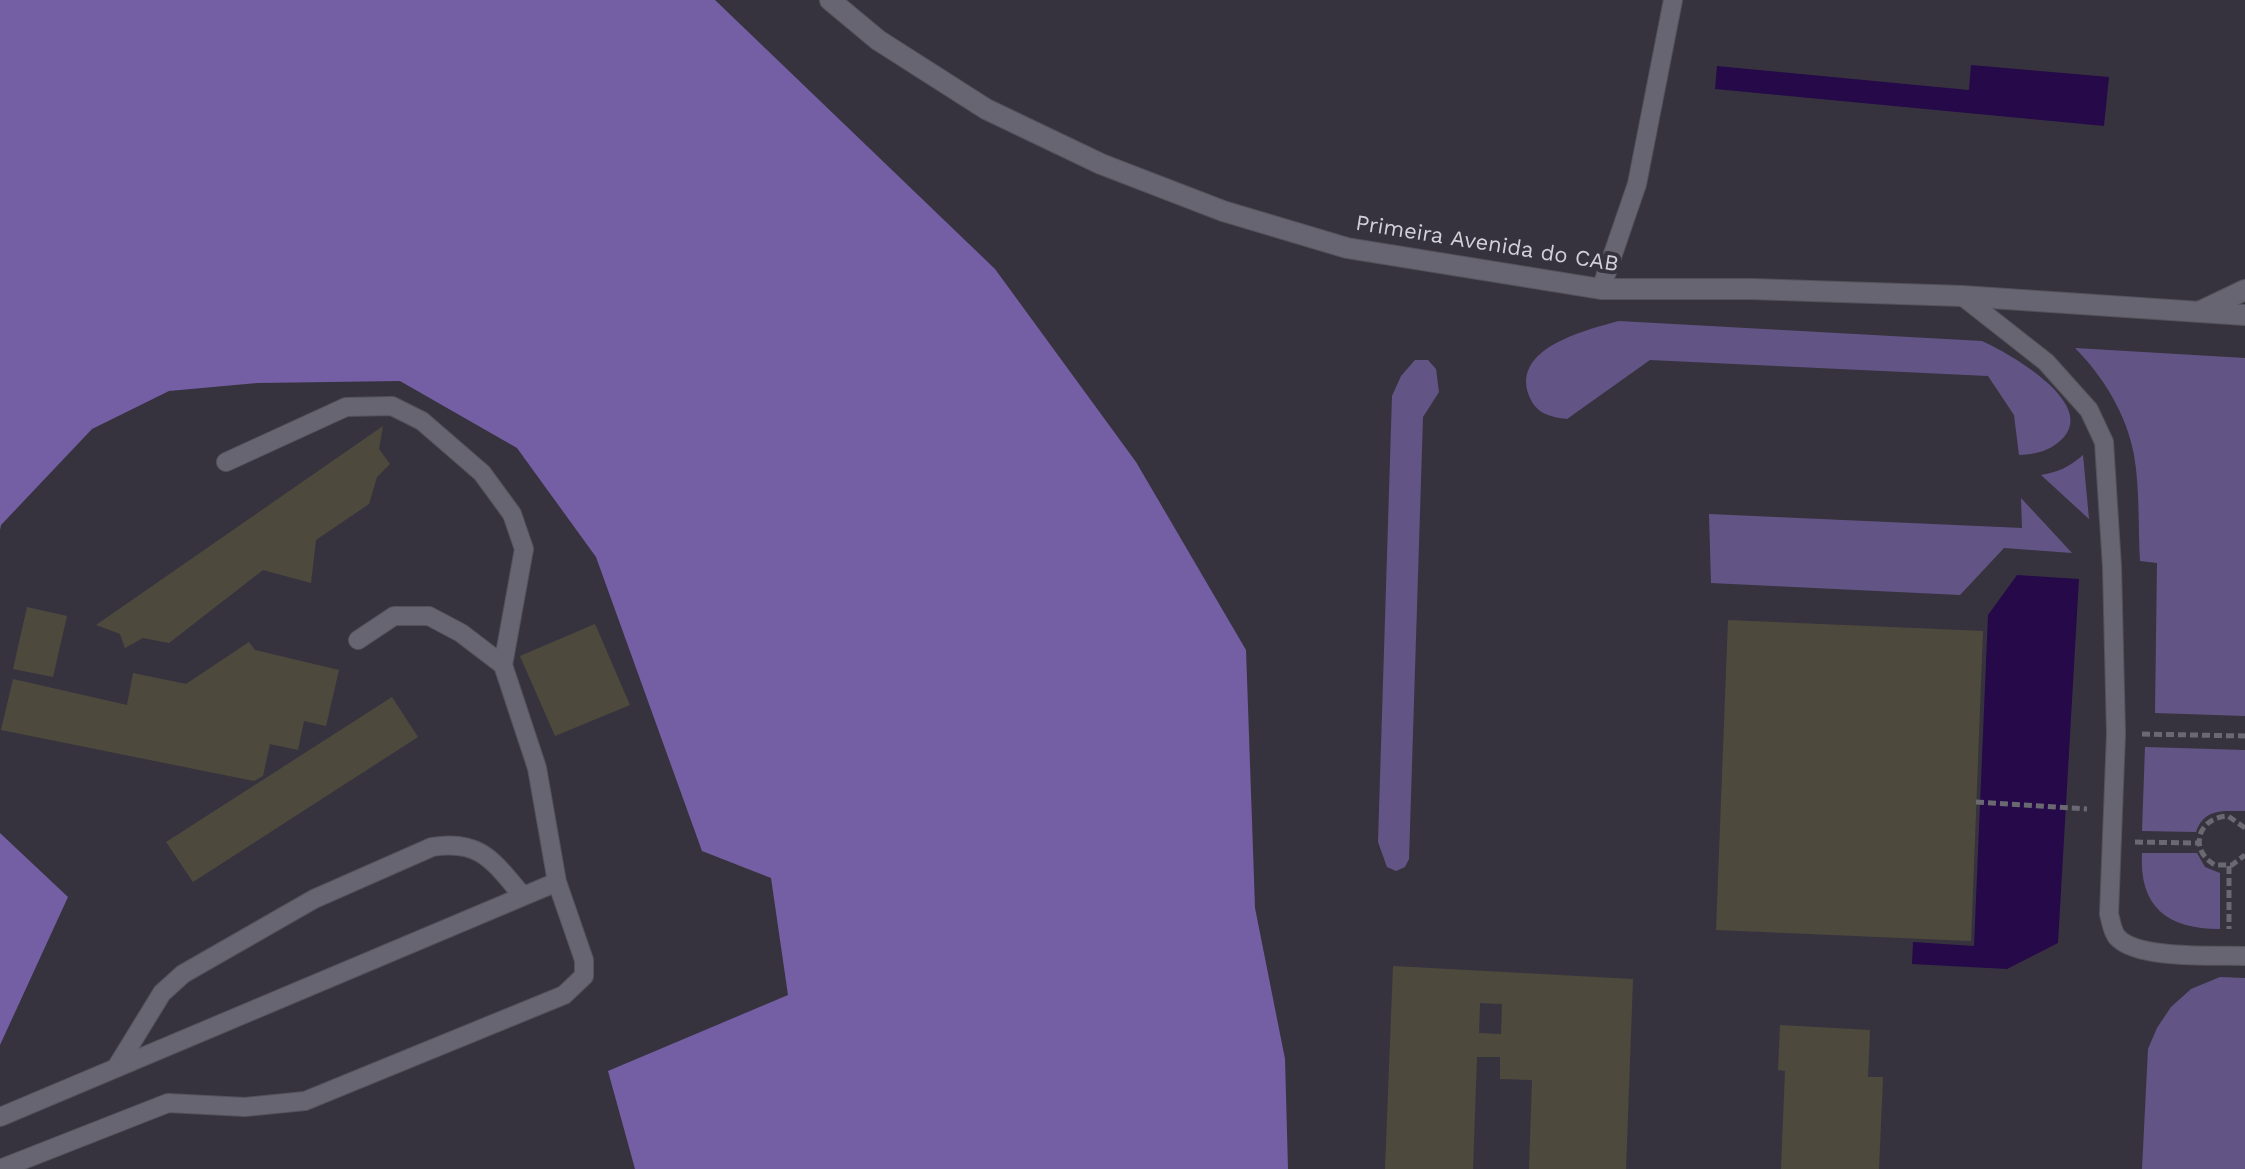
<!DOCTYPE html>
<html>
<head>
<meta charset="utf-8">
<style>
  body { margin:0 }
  canvas { display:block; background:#36333e }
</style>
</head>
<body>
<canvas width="2245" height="1169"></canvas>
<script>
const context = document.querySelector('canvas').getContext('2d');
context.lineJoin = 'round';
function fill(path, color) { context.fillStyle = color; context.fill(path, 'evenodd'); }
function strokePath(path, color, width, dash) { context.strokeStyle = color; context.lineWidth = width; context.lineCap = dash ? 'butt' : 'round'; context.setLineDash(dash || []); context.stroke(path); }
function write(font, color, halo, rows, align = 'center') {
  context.font = font + ' "Work Sans",sans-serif'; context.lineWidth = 8; context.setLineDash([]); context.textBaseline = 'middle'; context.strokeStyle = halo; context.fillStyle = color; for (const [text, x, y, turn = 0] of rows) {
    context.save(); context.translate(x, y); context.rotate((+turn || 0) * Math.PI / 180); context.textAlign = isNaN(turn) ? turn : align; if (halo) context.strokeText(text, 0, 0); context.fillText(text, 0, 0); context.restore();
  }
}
fill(new Path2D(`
  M 1619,321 L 1982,341 C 2009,353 2095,402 2064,437 C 2051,451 2037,454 2019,455 L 2014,415 L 1988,376 L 1650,360 L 1567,419 C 1551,417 1538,414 1531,400 C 1506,349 1586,330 1619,321 Z
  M 2075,348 L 2245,358 L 2245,716 L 2155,713 L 2157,563 L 2140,561 C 2138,527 2140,489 2134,455 C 2127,415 2103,376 2075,348 Z
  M 1415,360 L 1428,360 L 1436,369 L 1439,392 L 1423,417 L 1409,859 L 1405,867 L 1396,871 L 1387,867 L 1378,842 L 1392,396 L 1401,376 Z
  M 2083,455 L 2089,519 L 2041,475 C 2059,472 2069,467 2083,455 Z
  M 2021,498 L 2072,553 L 2004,548 L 1960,595 L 1711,583 L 1709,514 L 2022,528 Z
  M 2145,747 L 2245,750 L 2245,811 C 2223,811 2204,808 2196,832 L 2142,831 Z
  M 2142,853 L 2197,853 L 2205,867 L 2220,873 L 2220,929 C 2167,929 2139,907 2142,853 Z
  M 2220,977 L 2245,978 L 2245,1169 L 2142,1169 L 2148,1049 L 2157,1028 L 2171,1007 L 2191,989 Z`), '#635486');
fill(new Path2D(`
  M 0,0 L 715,0 L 995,269 L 1136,462 L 1246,650 L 1255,908 L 1285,1059 L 1288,1169 L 635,1169 L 608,1071 L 788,995 L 771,878 L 702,851 L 596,557 L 517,448 L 400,381 L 257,383 L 169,391 L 92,429 L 1,525 L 0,530 Z
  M 0,833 L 68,897 L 0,1045 Z`), '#745fa4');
fill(new Path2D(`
  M 1971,65 L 2109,77 L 2104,126 L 1715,89 L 1717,66 L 1969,90 Z
  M 2017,575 L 2079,579 L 2058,943 L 2007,969 L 1912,964 L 1913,942 L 1974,946 L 1988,615 Z`), '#250949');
fill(new Path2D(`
  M 383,426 L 379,449 L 390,464 L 377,477 L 369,504 L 316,540 L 311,583 L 263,570 L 169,643 L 143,638 L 125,648 L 120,634 L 96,625 Z
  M 27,607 L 67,616 L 53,677 L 13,669 Z
  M 1728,620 L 1983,631 L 1971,941 L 1716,930 Z
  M 595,624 L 630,705 L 555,736 L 520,656 Z
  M 249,642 L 255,650 L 339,670 L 326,726 L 304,721 L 298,750 L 270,744 L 263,776 L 254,781 L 1,730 L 13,679 L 127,705 L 133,673 L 186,684 Z
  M 392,697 L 418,737 L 193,882 L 166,842 Z
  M 1393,966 L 1633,979 L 1626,1169 L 1529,1169 L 1532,1080 L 1500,1079 L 1500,1057 L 1477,1057 L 1473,1169 L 1385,1169 ZM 1480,1003 L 1502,1004 L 1501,1034 L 1479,1033 Z
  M 1780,1025 L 1870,1030 L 1868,1077 L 1883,1077 L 1879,1169 L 1781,1169 L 1785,1071 L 1778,1070 Z`), '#4e493d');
const lane = new Path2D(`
  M 1601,289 L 1637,184 L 1673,0
  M 1962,296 L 2046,362 L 2089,410 L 2104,442 L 2112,567 L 2116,734 L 2109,914 C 2111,921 2112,931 2117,937 C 2137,960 2216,955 2245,956
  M 226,462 L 346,407 L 392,406 L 422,421 L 482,473 L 512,514 L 524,549 L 503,665
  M 358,640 L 394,616 L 429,616 L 461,633 L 503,665 L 537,768 L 557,882
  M 116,1068 L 162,993 L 183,974 L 314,899 L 432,847 C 480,839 493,861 522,895
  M 0,1117 L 557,882 L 584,960 L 584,976 L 564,995 L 305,1101 L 245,1107 L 168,1103 L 0,1169`);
const secondary = new Path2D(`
  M 830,0 L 878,40 L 986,109 L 1101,164 L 1223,211 L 1347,248 L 1601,289 L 1751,289 L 1962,296 L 2245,315
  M 2201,311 L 2245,290`);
strokePath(lane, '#54525b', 20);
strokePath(secondary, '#54525b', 22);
strokePath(new Path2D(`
  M 2142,734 L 2245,736
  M 1976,802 L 2087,809
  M 2245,828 L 2228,816 C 2198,817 2188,850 2215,865 L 2232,865 L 2245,855
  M 2135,842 L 2198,843
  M 2229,866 L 2229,929`), '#6a6871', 5, [8, 4]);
strokePath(lane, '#686572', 18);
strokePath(secondary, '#686572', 20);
write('22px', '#d3d1d8', '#36333e', [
  ["Primeira Avenida do CAB",1487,244,9]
]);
</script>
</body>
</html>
